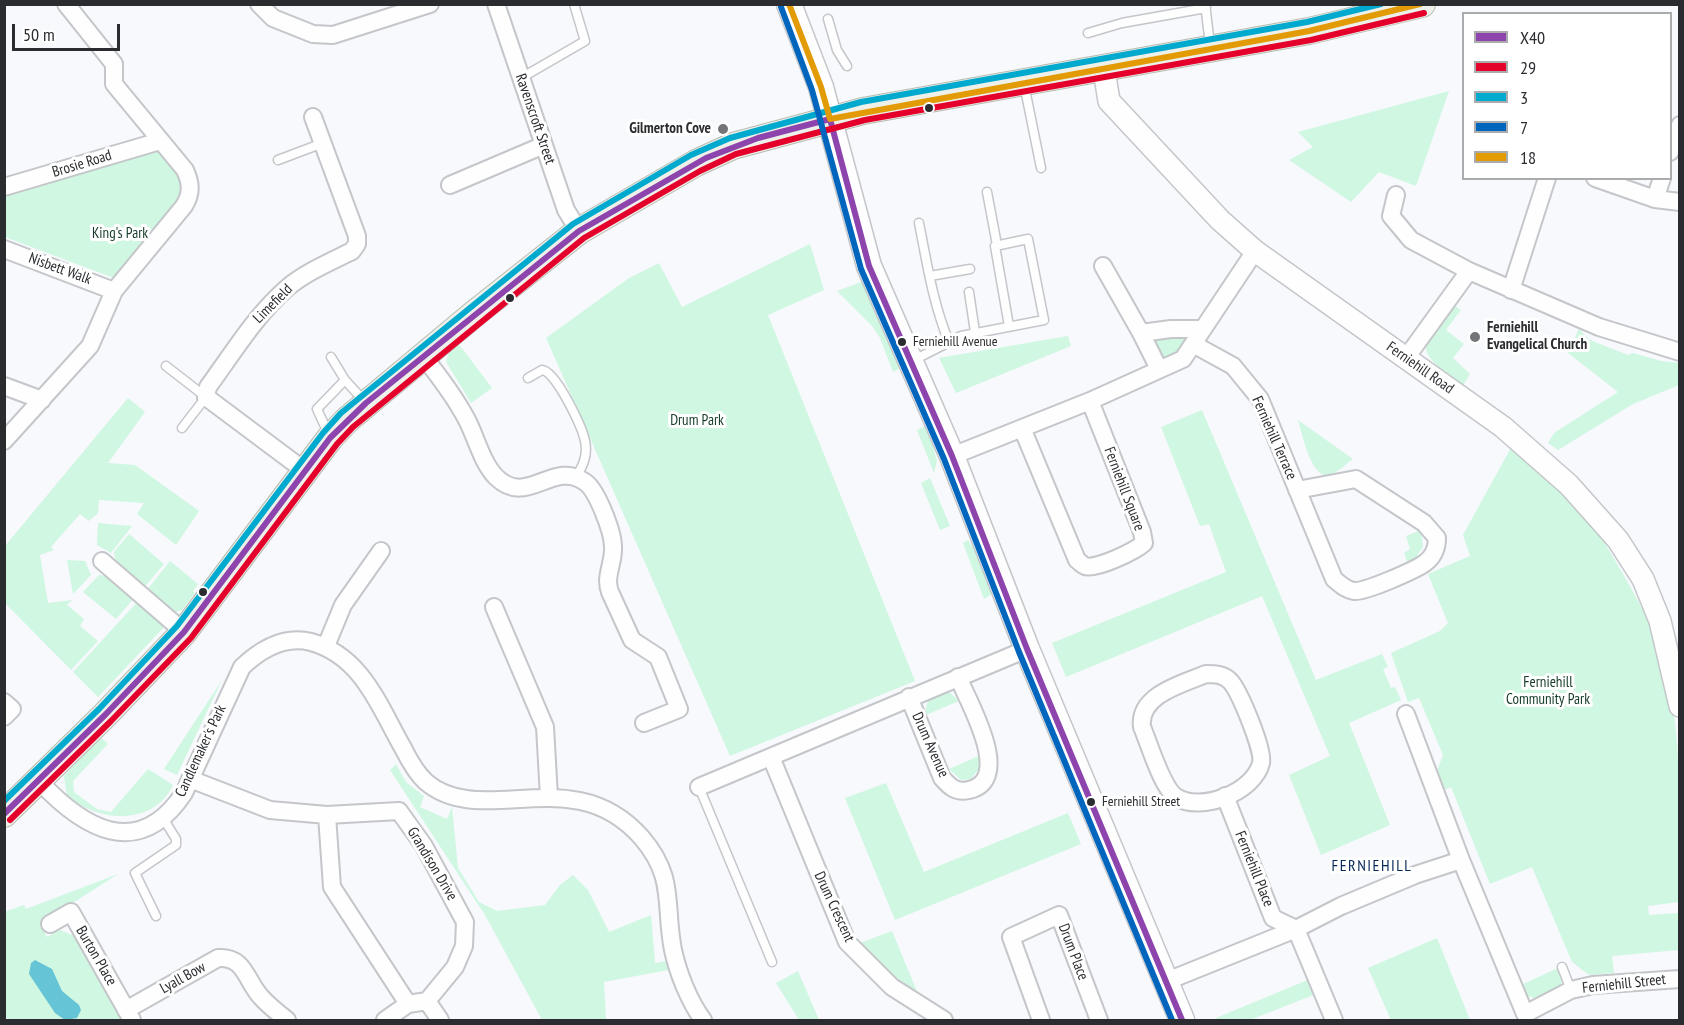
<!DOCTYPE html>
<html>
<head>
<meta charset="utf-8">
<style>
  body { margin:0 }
  #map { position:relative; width:1684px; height:1025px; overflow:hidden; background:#f7f9fc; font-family:"PT Sans Narrow",sans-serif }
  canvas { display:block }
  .frame { position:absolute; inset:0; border:6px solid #2a2c2f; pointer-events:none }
  .legend { position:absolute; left:1462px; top:12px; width:210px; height:168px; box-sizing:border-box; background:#fff; border:2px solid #aaabac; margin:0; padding:8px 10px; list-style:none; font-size:18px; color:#2a2c2f }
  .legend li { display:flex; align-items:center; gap:12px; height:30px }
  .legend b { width:30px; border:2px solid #aaabac }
  .scale { position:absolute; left:12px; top:24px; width:108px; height:27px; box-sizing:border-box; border:3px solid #2a2c2f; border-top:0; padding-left:8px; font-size:18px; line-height:21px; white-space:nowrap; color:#2a2c2f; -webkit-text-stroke:4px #fff; paint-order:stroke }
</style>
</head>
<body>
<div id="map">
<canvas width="1684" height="1025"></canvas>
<div class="frame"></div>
<ul class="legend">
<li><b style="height:8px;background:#8e44ad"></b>X40</li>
<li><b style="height:8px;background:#e4002b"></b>29</li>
<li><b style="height:8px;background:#00a9ce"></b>3</li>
<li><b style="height:8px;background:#0065bd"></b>7</li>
<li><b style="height:8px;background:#e29a05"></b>18</li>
</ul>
<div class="scale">50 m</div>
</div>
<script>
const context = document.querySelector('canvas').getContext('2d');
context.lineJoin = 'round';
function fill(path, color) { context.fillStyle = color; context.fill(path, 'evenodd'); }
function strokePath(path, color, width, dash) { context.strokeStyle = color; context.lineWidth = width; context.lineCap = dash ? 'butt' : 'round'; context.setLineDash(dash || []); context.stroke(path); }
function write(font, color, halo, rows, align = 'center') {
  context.font = font + ' "PT Sans Narrow",sans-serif'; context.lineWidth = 6; context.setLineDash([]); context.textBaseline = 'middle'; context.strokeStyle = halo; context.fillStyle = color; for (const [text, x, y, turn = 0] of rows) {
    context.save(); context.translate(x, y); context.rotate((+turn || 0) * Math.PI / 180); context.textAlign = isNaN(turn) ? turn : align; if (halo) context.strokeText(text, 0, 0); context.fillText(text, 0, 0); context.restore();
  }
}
fill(new Path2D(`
  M 1449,91 L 1416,186 L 1379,172 L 1351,202 L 1289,160 L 1313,147 L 1298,132 Z
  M 160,147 L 184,183 L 181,199 L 116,276 L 111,277 L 5,237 L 4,195 Z
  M 810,244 L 824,290 L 768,315 L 915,681 L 730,756 L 546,338 L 629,278 L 659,263 L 682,307 Z
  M 867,280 L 904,366 L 893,372 L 880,338 L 873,327 L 837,291 Z
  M 1451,303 L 1461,310 L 1446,330 L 1464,344 L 1453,358 L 1470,374 L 1462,387 C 1416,348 1416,352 1451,303 Z
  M 1579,329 L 1590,340 L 1628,355 L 1633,353 L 1661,361 L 1679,363 L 1679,385 L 1633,404 L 1558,450 L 1548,443 L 1554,433 L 1618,392 L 1568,353 Z
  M 1187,334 L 1192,341 L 1184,355 L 1167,359 L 1157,357 L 1151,340 Z
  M 1068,336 L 1071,346 L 956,393 L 939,358 Z
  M 458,343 L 492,388 L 471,403 L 446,362 L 450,348 Z
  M 128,398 L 145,412 L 108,463 L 135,465 L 199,511 L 176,545 L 137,514 L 144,503 L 99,500 L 98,513 L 89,521 L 80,514 L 51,547 L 54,550 L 40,555 L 48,603 L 72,600 L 67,605 L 84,619 L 80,626 L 98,641 L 71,670 L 5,603 L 5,546 Z
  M 1202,410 L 1316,680 L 1382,654 L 1388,667 L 1383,669 L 1391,688 L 1395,687 L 1401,700 L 1349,723 L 1390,825 L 1321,855 L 1289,775 L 1330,756 L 1262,596 L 1066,677 L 1052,643 L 1226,572 L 1209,524 L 1200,526 L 1161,427 Z
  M 1298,420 L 1353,459 C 1346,464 1336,474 1329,475 C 1311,479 1302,433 1298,420 Z
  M 927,425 L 937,461 L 934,473 L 917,430 Z
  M 1513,444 L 1598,532 L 1605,543 C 1626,580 1650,617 1663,657 C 1684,735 1679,822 1679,902 L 1648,906 L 1649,915 L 1679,913 L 1679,950 L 1612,956 L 1614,973 L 1589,975 L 1572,962 L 1532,867 L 1490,884 L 1451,787 L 1442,791 L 1437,771 L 1443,755 L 1419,698 L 1408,702 L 1391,653 L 1440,631 L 1448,623 L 1428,574 L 1470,556 L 1463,535 Z
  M 930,478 L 950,526 L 940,530 L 921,483 Z
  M 98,523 L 132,526 L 111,553 L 97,545 Z
  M 1421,530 L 1423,547 L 1416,557 L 1407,562 L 1404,553 L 1410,549 L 1406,536 Z
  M 129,534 L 164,564 L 142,590 L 117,569 L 114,552 Z
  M 968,540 L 983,560 L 995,592 L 984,599 L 963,543 Z
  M 67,560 L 85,561 L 91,575 L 73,594 Z
  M 170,561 L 198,584 L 193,591 L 195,593 L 182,610 L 176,612 L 147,590 Z
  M 99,575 L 110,577 L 135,597 L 116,619 L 83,592 Z
  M 140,599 L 165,626 L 98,697 L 73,672 Z
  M 222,680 L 177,775 L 164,769 Z
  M 946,689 L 959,701 L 926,715 C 924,699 934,696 946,689 Z
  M 100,737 L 108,744 L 73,781 L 74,792 L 97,809 L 111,812 L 148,769 L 173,785 C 153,827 98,822 67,796 L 64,776 Z
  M 981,755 L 983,763 L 971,779 L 961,780 L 949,769 Z
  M 396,764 L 406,782 L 424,796 L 420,807 L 447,819 L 452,807 L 458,868 L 479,902 L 497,911 L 545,905 L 560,885 L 573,875 L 588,890 L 609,932 L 651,915 L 655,963 L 667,961 L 668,970 L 604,982 L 606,1020 L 542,1020 L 485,915 L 390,770 Z
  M 886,783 L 924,872 L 1068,813 L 1081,844 L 895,920 L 845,798 Z
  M 118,874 L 40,924 L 47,937 L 60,930 L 77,937 L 122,1020 L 9,1020 L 4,1015 L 4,912 L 24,905 L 26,909 Z
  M 892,931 L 918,994 L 899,980 L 860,943 Z
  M 1437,938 L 1470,1020 L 1391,1020 L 1368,968 Z
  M 1558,968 L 1562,977 L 1561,987 L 1536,999 L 1526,995 L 1521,985 Z
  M 798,971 L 819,1020 L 799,1020 L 776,983 Z
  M 1310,979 L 1316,994 L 1250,1020 L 1218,1020 L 1216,1018 Z`), '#cff7e2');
fill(new Path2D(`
  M 35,960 L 52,969 L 62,991 L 79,1005 L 81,1010 L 77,1018 L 65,1020 L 55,1013 L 29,974 L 31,963 Z`), '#65c4d5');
const service = new Path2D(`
  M 1205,4 L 1210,45
  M 828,19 L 837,50 L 847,66
  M 1088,33 L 1122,23 L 1206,8
  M 521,78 L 585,41 L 574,4
  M 1024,84 L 1041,168
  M 278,160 L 323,143
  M 987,192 L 997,245
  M 919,223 C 927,263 933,304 949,342
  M 930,276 L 970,269
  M 969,292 L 975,332
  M 331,357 L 345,380 L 365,402
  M 912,361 L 961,336 L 1044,320 L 1028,239 L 995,246 L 1009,326
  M 166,366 L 206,397 L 182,428
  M 528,378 L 542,370 C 556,371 582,427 585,441 C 588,455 583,466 576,477
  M 329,435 L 317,409 L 345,380
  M 699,787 L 772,962
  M 156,916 L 135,873 L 176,845 L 176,839 L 163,818
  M 1562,967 L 1571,990`);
const minor = new Path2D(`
  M 259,4 L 273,18 L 313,34 L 333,35 L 430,4
  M 496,4 L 566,210 L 579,231
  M 1670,152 L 1680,125
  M 1595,178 L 1655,199 L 1680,202
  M 450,185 L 544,145
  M 4,187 L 160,141
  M 1396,195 L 1391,216 L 1411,240 L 1469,271
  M 1655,199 L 1662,178
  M 4,249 L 114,291
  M 1103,266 L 1141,333
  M 1511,290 L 1547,178
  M 1193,344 L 1233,366 L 1260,399 L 1334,579 C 1340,584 1346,590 1354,591 C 1366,592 1415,570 1425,563 C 1433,557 1437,548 1437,538 L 1424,523 L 1356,479 L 1297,490
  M 423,356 C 439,376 455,397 467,420 C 476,437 482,463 496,477 C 527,508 553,459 585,482 C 597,490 613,532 613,547 C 614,563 604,577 610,592 L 632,640 L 658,657 L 679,709 L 644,723
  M 1406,358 L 1469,271 L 1599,327 L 1680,352
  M 1159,369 L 1141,333 L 1171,329 L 1202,329
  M 4,386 L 42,400
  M 1022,428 L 1077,560 C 1080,562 1082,565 1085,566 C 1096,570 1135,551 1144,543 L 1142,532 L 1090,401
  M 4,441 L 90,346 L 114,291 L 184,206 C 192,193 191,183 185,170 L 114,84 L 114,64 L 66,4
  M 952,456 L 1090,401 L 1183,359 L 1255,251
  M 305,471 L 206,397 L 208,387 C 233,353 255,316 287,288 C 306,272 330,262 352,251 L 357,244 L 357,236 L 313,117
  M 102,561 L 184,632
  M 494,607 L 545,727 L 549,797
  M 326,646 L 343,605 L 381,551
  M 1206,674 C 1215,674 1224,674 1231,682 C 1240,693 1264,750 1261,763 C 1254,792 1201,813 1176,797 C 1162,788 1149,743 1142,727 C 1138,695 1182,684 1206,674 Z
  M 909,697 L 942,778 C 950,787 956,793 969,790 C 1014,780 969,703 958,677
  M 4,702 L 12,709 L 4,717
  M 1406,714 L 1461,860 L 1525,1014 L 1571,990 L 1593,985 L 1680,979
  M 771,757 L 847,942 L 892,987 L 944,1020
  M 190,779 L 270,810 L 327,815 L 399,811 L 424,846 L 465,922 L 464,946 L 455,967 L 427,1001 L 408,1004 L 385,1020
  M 39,781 C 83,828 138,862 184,793 L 242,667 C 261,649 284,635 311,642 C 362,656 379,706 403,748 C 409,760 416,773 426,782 C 482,830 573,759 642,838 C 676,878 664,904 673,950 C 678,973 689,1001 703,1020
  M 699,787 L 1027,649
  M 1225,796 L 1273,918 L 1296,929 L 1334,1020
  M 327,815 L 332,887 L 408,1004
  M 50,924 L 71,912 L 132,1020
  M 1167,981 L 1296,929 L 1341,906 L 1415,875 L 1461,860
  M 427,1001 L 440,1020
  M 126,1010 L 218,958 C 245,956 246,981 261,997 C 269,1006 278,1013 287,1020
  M 1041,1020 L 1011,937 L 1059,915 L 1099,1020`);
const tertiary = new Path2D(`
  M 1104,70 L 1109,101 L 1220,220 L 1255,251 L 1503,427 L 1569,485 L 1618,540 L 1643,579 L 1660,621 L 1680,706`);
const secondary = new Path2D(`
  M 789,4 L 821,87 L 869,266 L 952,456 L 1027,649 L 1182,1020`);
const primary = new Path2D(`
  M 4,814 L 105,715 L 184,632 L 330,438 L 347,420 L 474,314 L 579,231 L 696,163 L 733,146 L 863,111 L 1309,31 L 1422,4`);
strokePath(service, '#c4c6c9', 11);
strokePath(minor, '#c4c6c9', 20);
strokePath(tertiary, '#c4c6c9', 24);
strokePath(secondary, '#c4c6c9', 27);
strokePath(primary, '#b7bcb1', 28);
strokePath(service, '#fefeff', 8);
strokePath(minor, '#fefeff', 16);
strokePath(tertiary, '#fefeff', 21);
strokePath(secondary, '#fefeff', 24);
strokePath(primary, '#eef0ea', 26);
strokePath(new Path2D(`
  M 830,119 L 869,266 L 952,456 L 1027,649 L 1182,1020
  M 4,814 L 105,715 L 184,632 L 330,438 L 366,403 L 579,231 L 706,158 L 758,138 L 830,119`), '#8e44ad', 6);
strokePath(new Path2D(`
  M 10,820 L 111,721 L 191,638 L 337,444 L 353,427 L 584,238 L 700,171 L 736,154 L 865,120 L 1311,40 L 1424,13`), '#e4002b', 6);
strokePath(new Path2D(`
  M 4,801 L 99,709 L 177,626 L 323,433 L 341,413 L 573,224 L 691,155 L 730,138 L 861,102 L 1307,22 L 1381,4`), '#00a9ce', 6);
strokePath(new Path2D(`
  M 781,7 L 812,90 L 861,269 L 944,459 L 1019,652 L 1172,1020`), '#0065bd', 6);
strokePath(new Path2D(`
  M 789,4 L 821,87 L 830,119
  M 830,119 L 1309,31 L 1420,4`), '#e29a05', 6);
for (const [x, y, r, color] of [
  [929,108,5,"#2a2c2f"],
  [723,129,6,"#727477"],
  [510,298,5,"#2a2c2f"],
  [1475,337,6,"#727477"],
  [902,342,5,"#2a2c2f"],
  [203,592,5,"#2a2c2f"],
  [1091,802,5,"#2a2c2f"]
]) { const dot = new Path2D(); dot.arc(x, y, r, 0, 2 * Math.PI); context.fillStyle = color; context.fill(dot); strokePath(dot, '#fff', 2); }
write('14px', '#2a2c2f', '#fff', [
  ["Ferniehill Avenue",913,342],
  ["Ferniehill Street",1102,802]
], 'left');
write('15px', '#2a2c2f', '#fff', [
  ["Ravenscroft Street",535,119,71],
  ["Brosie Road",82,164,-17],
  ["Nisbett Walk",60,269,20],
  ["Limefield",273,304,-45],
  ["Ferniehill Road",1420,368,35],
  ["Ferniehill Terrace",1274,438,66],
  ["Ferniehill Square",1124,489,69],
  ["Drum Avenue",930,745,66],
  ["Candlemaker's Park",201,751,-65],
  ["Grandison Drive",432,864,59],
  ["Ferniehill Place",1254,869,68],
  ["Drum Crescent",834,907,65],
  ["Drum Place",1073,952,69],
  ["Burton Place",96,956,60],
  ["Lyall Bow",183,978,-29],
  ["Ferniehill Street",1624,984,-6]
]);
write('bold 15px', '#2a2c2f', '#fff', [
  ["Gilmerton Cove",711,129],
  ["Ferniehill",1487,328,"left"],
  ["Evangelical Church",1487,345,"left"]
], 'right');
write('15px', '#153c29', '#fff', [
  ["King's Park",120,234],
  ["Drum Park",697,421],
  ["Ferniehill",1548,683],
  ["Community Park",1548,700]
]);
context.letterSpacing = '1.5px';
write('16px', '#04275a', '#fff', [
  ["FERNIEHILL",1372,866]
]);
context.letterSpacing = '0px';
</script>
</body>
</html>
